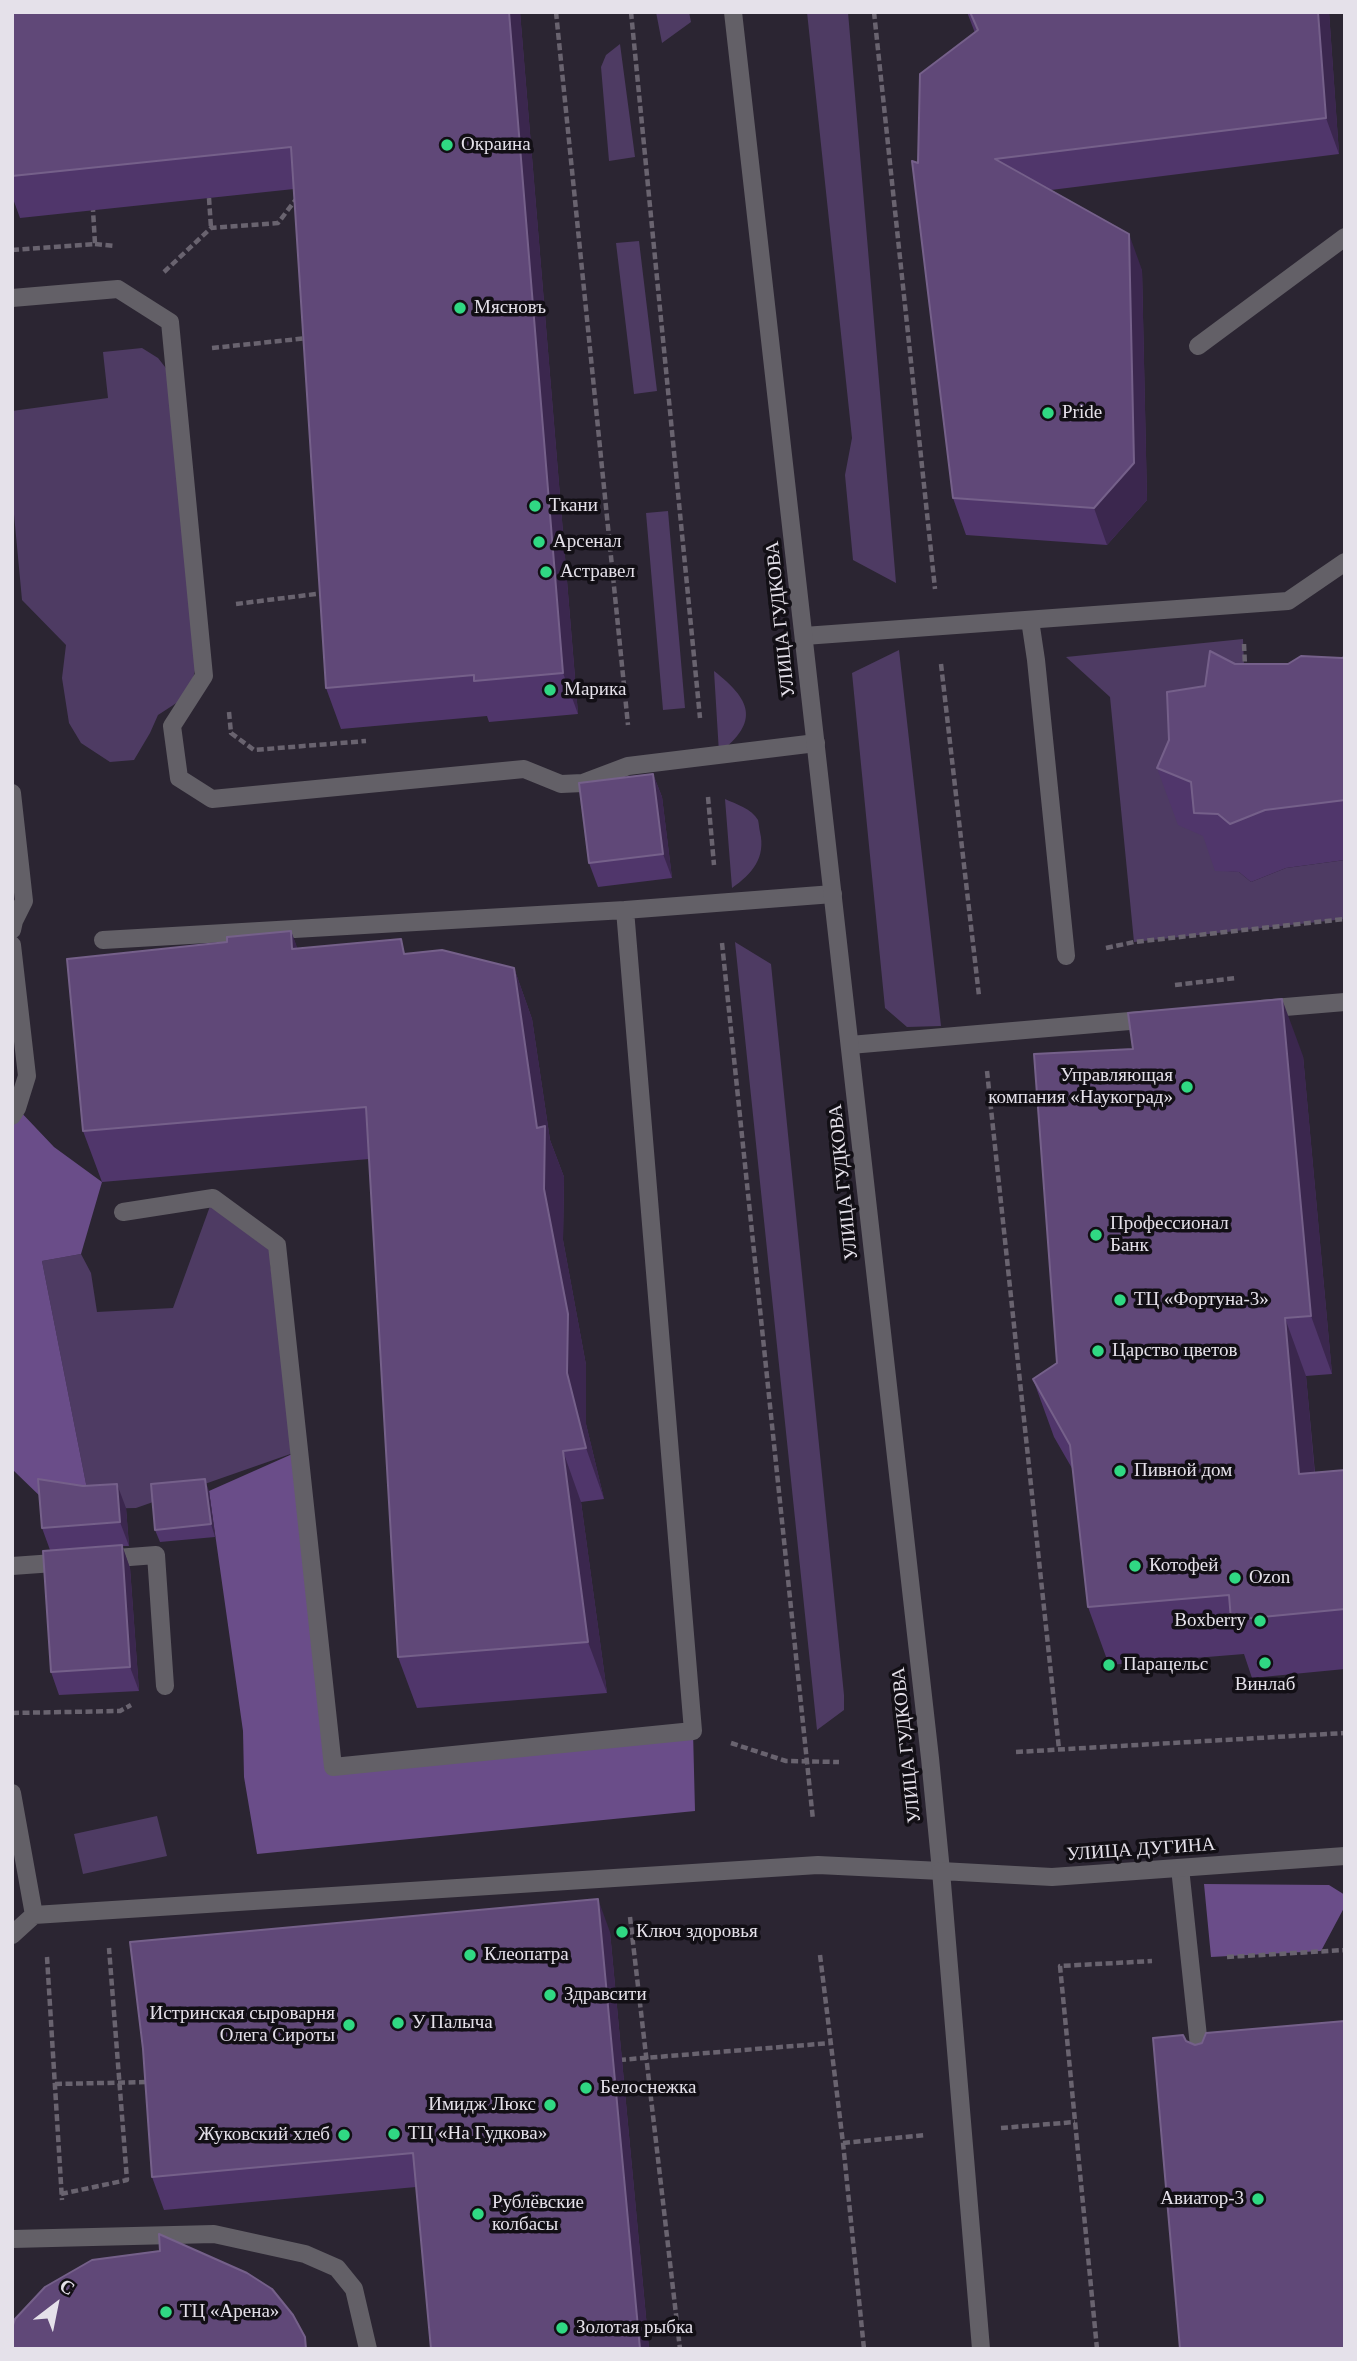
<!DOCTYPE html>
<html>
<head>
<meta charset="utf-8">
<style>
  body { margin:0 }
  #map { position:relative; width:1357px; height:2361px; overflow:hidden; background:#2b2532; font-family:Georgia,serif }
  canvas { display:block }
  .frame { position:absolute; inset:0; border:14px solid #e5e1ea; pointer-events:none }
  .north { position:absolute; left:21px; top:2270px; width:70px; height:70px; -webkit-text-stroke:5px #120f15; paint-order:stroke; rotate:32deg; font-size:19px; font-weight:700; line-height:28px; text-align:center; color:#e5e1ea }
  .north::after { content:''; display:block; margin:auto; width:24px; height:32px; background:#e5e1ea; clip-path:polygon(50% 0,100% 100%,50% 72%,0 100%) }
</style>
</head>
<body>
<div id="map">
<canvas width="1357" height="2361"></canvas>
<div class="frame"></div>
<div class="north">С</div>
</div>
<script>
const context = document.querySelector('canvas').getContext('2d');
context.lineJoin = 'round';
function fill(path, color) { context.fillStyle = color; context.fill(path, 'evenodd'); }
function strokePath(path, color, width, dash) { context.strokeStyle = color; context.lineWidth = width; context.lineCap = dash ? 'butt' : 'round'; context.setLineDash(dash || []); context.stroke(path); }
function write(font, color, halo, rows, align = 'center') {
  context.font = font + ' Georgia,serif'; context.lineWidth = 7; context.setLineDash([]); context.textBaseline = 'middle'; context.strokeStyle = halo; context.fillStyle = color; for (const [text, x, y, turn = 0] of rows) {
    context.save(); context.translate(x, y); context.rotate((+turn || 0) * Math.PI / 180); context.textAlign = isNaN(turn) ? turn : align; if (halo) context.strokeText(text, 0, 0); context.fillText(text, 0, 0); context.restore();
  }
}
fill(new Path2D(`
  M 656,12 L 689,12 L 691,22 L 662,43 Z
  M 807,12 L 848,12 L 896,583 L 853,560 L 845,475 L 852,438 Z
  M 620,44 L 635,157 L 609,161 L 601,67 L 606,55 Z
  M 639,241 L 657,391 L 634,394 L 616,243 Z
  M 142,348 L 158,358 L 169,372 L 197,662 L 192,683 L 178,702 L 158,715 L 150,733 L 134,760 L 110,762 L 81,743 L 69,723 L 62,678 L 66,645 L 22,600 L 12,493 L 12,411 L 108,398 L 103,352 Z
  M 668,511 L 685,708 L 663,710 L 646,513 Z
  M 1243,639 L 1246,717 L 1211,831 L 1216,870 L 1239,872 L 1251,882 L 1286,868 L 1345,860 L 1345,919 L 1134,942 L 1110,697 L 1066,657 Z
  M 899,650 L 941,1026 L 907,1027 L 885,1008 L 852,673 Z
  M 714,671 C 750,699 761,721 719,753 Z
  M 725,799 C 736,804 752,809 758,820 C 759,824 759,828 760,832 C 766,858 752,874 732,888 Z
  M 735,942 L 771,964 L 844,1695 L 844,1710 L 817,1730 Z
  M 213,1198 L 277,1245 L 270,1263 L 299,1451 L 136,1508 L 91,1509 L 42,1261 L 81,1254 L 91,1273 L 97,1312 L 173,1308 Z
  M 157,1816 L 167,1856 L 83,1874 L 74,1834 Z`), '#4e3b63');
fill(new Path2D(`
  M 17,1108 L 54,1147 L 102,1182 L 81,1254 L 42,1261 L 91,1509 L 46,1502 L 13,1470 L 12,1472 L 12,1116 Z
  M 299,1451 L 333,1767 L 693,1731 L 695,1811 L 257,1854 L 244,1777 L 243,1731 L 209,1491 Z
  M 1204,1884 L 1329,1885 L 1345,1895 L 1345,1906 L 1321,1951 L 1211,1957 Z`), '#6a4d89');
strokePath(new Path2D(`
  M 556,12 L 628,725
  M 631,12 L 700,718
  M 874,12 L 935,589
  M 209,198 L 211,228
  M 95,244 L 115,246
  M 12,250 L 95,244 L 93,210
  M 164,272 L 211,228 L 278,223 L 297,198
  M 212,348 L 308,338
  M 236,604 L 324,593
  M 1244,644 L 1245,666
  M 941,664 L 979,996
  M 229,712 L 231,733 L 254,750 L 366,741
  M 708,797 L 714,865
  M 722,943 L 813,1820
  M 1106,948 L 1134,942 L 1345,919
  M 1175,985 L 1236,978
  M 987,1071 L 1059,1749
  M 12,1713 L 120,1711 L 131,1705
  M 731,1743 L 786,1761 L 839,1762
  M 1016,1752 L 1345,1733
  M 630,1917 L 680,2349
  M 820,1955 L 843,2143 L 864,2349
  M 47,1957 L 62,2200
  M 1227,1957 L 1345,1950
  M 619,2060 L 831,2043
  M 55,2084 L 149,2082
  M 1001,2128 L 1075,2122
  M 843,2143 L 926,2135
  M 61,2194 L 127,2180 L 109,1948
  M 1097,2349 L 1060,1966 L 1152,1961`), '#69636f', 4.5, [7, 3.5]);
strokePath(new Path2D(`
  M 12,298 L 118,289 L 170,322 L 204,676 L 172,726 L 179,778 L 212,799 L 524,769 L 561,784 L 583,783 L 628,766 L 816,743
  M 1198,346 L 1345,237
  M 1030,620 L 1036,660 L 1066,956
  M 804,636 L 1288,601 L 1345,562
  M 12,793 L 24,901 L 14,921 L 12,930
  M 103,940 L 625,910 L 833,894
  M 12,945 L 27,1076 L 17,1108 L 12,1116
  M 1261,1009 L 1345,1002
  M 850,1045 L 1153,1019
  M 123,1212 L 213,1198 L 277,1245 L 333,1767 L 693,1731 L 625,910
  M 103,1559 L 156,1555 L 165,1686
  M 12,1566 L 68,1562
  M 12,1793 L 34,1915
  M 1180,1868 L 1199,2046
  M 12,1935 L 34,1915 L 818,1865 L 941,1871
  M 12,2239 L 214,2234 L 305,2254 L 337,2268 L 354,2289 L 368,2349`), '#636067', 18);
strokePath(new Path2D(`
  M 733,12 L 930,1758 L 941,1871`), '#636067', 18);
strokePath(new Path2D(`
  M 981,2349 L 941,1871 L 1052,1877 L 1345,1856`), '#636067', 18);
fill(new Path2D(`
  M 12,12 L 520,12 L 578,714 L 489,722 L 487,716 L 341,729 L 326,688 L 294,189 L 20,218 L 12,196 Z
  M 967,12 L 1329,12 L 1339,154 L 1051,190 L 1142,270 L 1147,500 L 1107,545 L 966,535 L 953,498 L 918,163 L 975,33 Z
  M 1345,657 L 1345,860 L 1286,868 L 1251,882 L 1239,872 L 1215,871 L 1203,836 L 1178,825 L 1157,768 L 1205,686 L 1235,664 L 1288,664 L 1342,658 Z
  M 653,774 L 662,797 L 672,878 L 598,887 L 589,863 Z
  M 291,931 L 297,948 L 406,954 L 514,968 L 532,1019 L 550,1140 L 564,1177 L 563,1240 L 586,1365 L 586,1424 L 604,1499 L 581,1502 L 607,1693 L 417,1708 L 398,1657 L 369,1159 L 102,1182 L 83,1131 L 227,942 Z
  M 1303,1056 L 1332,1374 L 1306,1376 L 1315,1473 L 1345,1470 L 1345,1669 L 1252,1678 L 1244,1654 L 1109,1665 L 1088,1607 L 1073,1470 L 1054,1437 L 1033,1379 L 1057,1363 Z
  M 209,1491 L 215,1537 L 160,1542 L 155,1530 Z
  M 126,1508 L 129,1546 L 122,1546 L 130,1568 L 139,1691 L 59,1695 L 51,1672 L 50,1550 L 42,1528 Z
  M 610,1932 L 649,2349 L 431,2349 L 416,2187 L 164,2210 L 152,2177 Z`), '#50366b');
fill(new Path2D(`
  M 509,12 L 520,12 L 578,714 L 563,673 Z
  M 1318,12 L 1329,12 L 1339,154 L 1326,118 Z
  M 1129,234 L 1142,270 L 1147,500 L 1107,545 L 1094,508 Z
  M 653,774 L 662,797 L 672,878 L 663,854 Z
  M 291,931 L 310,982 L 292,949 Z
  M 514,968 L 532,1019 L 550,1140 L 564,1177 L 563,1240 L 586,1365 L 586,1424 L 604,1499 L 586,1448 L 567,1373 L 537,1128 Z
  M 1282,999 L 1303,1056 L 1332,1374 L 1311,1316 Z
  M 1285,1318 L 1306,1376 L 1320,1532 L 1299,1474 Z
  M 563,1451 L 581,1502 L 607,1693 L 588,1642 Z
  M 205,1479 L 209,1491 L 215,1537 L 211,1524 Z
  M 117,1484 L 126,1508 L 129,1546 L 120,1522 Z
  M 122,1545 L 130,1568 L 139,1691 L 130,1667 Z
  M 598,1899 L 610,1932 L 649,2349 L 640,2349 Z`), '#3b274e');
const building = new Path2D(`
  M 12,12 L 509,12 L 563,673 L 474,681 L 474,675 L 326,688 L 291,147 L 12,176 Z
  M 970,12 L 1318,12 L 1326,118 L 995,159 L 1129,234 L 1134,463 L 1094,508 L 953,498 L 912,161 L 918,163 L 920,74 L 978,30 Z
  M 1210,651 L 1235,664 L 1288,664 L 1301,656 L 1342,658 L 1345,657 L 1345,800 L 1265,810 L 1230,824 L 1218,814 L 1194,813 L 1191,782 L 1157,768 L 1169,740 L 1167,692 L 1205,686 Z
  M 653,774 L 663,854 L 589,863 L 579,783 Z
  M 291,931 L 292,949 L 401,939 L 404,954 L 442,950 L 514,968 L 537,1128 L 545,1126 L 544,1189 L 568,1314 L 567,1373 L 586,1448 L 563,1451 L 588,1642 L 398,1657 L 366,1107 L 83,1131 L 67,959 L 227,942 L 227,937 Z
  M 1282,999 L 1311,1316 L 1285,1318 L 1299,1474 L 1345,1470 L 1345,1609 L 1231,1620 L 1229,1595 L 1088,1607 L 1070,1445 L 1033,1379 L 1057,1363 L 1034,1054 L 1133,1049 L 1128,1013 Z
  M 38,1479 L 83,1486 L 117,1484 L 120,1522 L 42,1528 Z
  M 205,1479 L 211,1524 L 155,1530 L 151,1484 Z
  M 122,1545 L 130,1667 L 51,1672 L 43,1551 Z
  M 598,1899 L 640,2349 L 431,2349 L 413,2153 L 152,2177 L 143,2049 L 130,1942 Z
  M 1345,2021 L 1345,2349 L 1180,2349 L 1153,2038 L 1183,2035 L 1186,2041 L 1195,2045 L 1202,2043 L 1206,2033 Z
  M 159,2234 L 247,2273 L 272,2289 L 293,2315 L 305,2337 L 306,2349 L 12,2349 L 12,2328 L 15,2319 L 45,2287 L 92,2260 L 160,2251 Z`);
fill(building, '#604878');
strokePath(building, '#75608a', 2);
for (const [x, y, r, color] of [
  [447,145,7,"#30d883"],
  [460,308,7,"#30d883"],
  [1048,413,7,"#30d883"],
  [535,506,7,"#30d883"],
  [539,542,7,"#30d883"],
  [546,572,7,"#30d883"],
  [550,690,7,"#30d883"],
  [1187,1087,7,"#30d883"],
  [1096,1235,7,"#30d883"],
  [1120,1300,7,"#30d883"],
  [1098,1351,7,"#30d883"],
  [1120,1471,7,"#30d883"],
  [1135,1566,7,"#30d883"],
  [1235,1578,7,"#30d883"],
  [1260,1621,7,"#30d883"],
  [1265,1663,7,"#30d883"],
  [1109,1665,7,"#30d883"],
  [622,1932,7,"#30d883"],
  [470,1955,7,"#30d883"],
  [550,1995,7,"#30d883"],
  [398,2023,7,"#30d883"],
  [349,2025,7,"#30d883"],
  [586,2088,7,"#30d883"],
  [550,2105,7,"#30d883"],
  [394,2134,7,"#30d883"],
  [344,2135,7,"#30d883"],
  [1258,2199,7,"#30d883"],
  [478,2214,7,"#30d883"],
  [166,2312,7,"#30d883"],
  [562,2328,7,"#30d883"]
]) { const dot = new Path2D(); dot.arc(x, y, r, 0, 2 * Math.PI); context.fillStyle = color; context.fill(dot); strokePath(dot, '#120f15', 2.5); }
write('19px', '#e5e1ea', '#120f15', [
  ["Окраина",461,145],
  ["Мясновъ",474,308],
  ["Pride",1062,413],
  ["Ткани",549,506],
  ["Арсенал",553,542],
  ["Астравел",560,572],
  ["Марика",564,690],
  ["Управляющая",1173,1076,"right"],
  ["компания «Наукоград»",1173,1098,"right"],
  ["Профессионал",1110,1224],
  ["Банк",1110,1246],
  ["ТЦ «Фортуна-3»",1134,1300],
  ["Царство цветов",1112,1351],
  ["Пивной дом",1134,1471],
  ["Котофей",1149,1566],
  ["Ozon",1249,1578],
  ["Boxberry",1246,1621,"right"],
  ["Парацельс",1123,1665],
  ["Винлаб",1265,1685,"center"],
  ["Ключ здоровья",636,1932],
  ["Клеопатра",484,1955],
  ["Здравсити",564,1995],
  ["Истринская сыроварня",335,2014,"right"],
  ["Олега Сироты",335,2036,"right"],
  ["У Палыча",412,2023],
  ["Белоснежка",600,2088],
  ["Имидж Люкс",536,2105,"right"],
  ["ТЦ «На Гудкова»",408,2134],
  ["Жуковский хлеб",330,2135,"right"],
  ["Авиатор-3",1244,2199,"right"],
  ["Рублёвские",492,2203],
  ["колбасы",492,2225],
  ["ТЦ «Арена»",180,2312],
  ["Золотая рыбка",576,2328]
], 'left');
write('19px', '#e5e1ea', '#120f15', [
  ["УЛИЦА ГУДКОВА",781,619,-96],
  ["УЛИЦА ГУДКОВА",844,1182,-96],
  ["УЛИЦА ГУДКОВА",907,1745,-96],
  ["УЛИЦА ДУГИНА",1141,1850,-4]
]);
</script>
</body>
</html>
